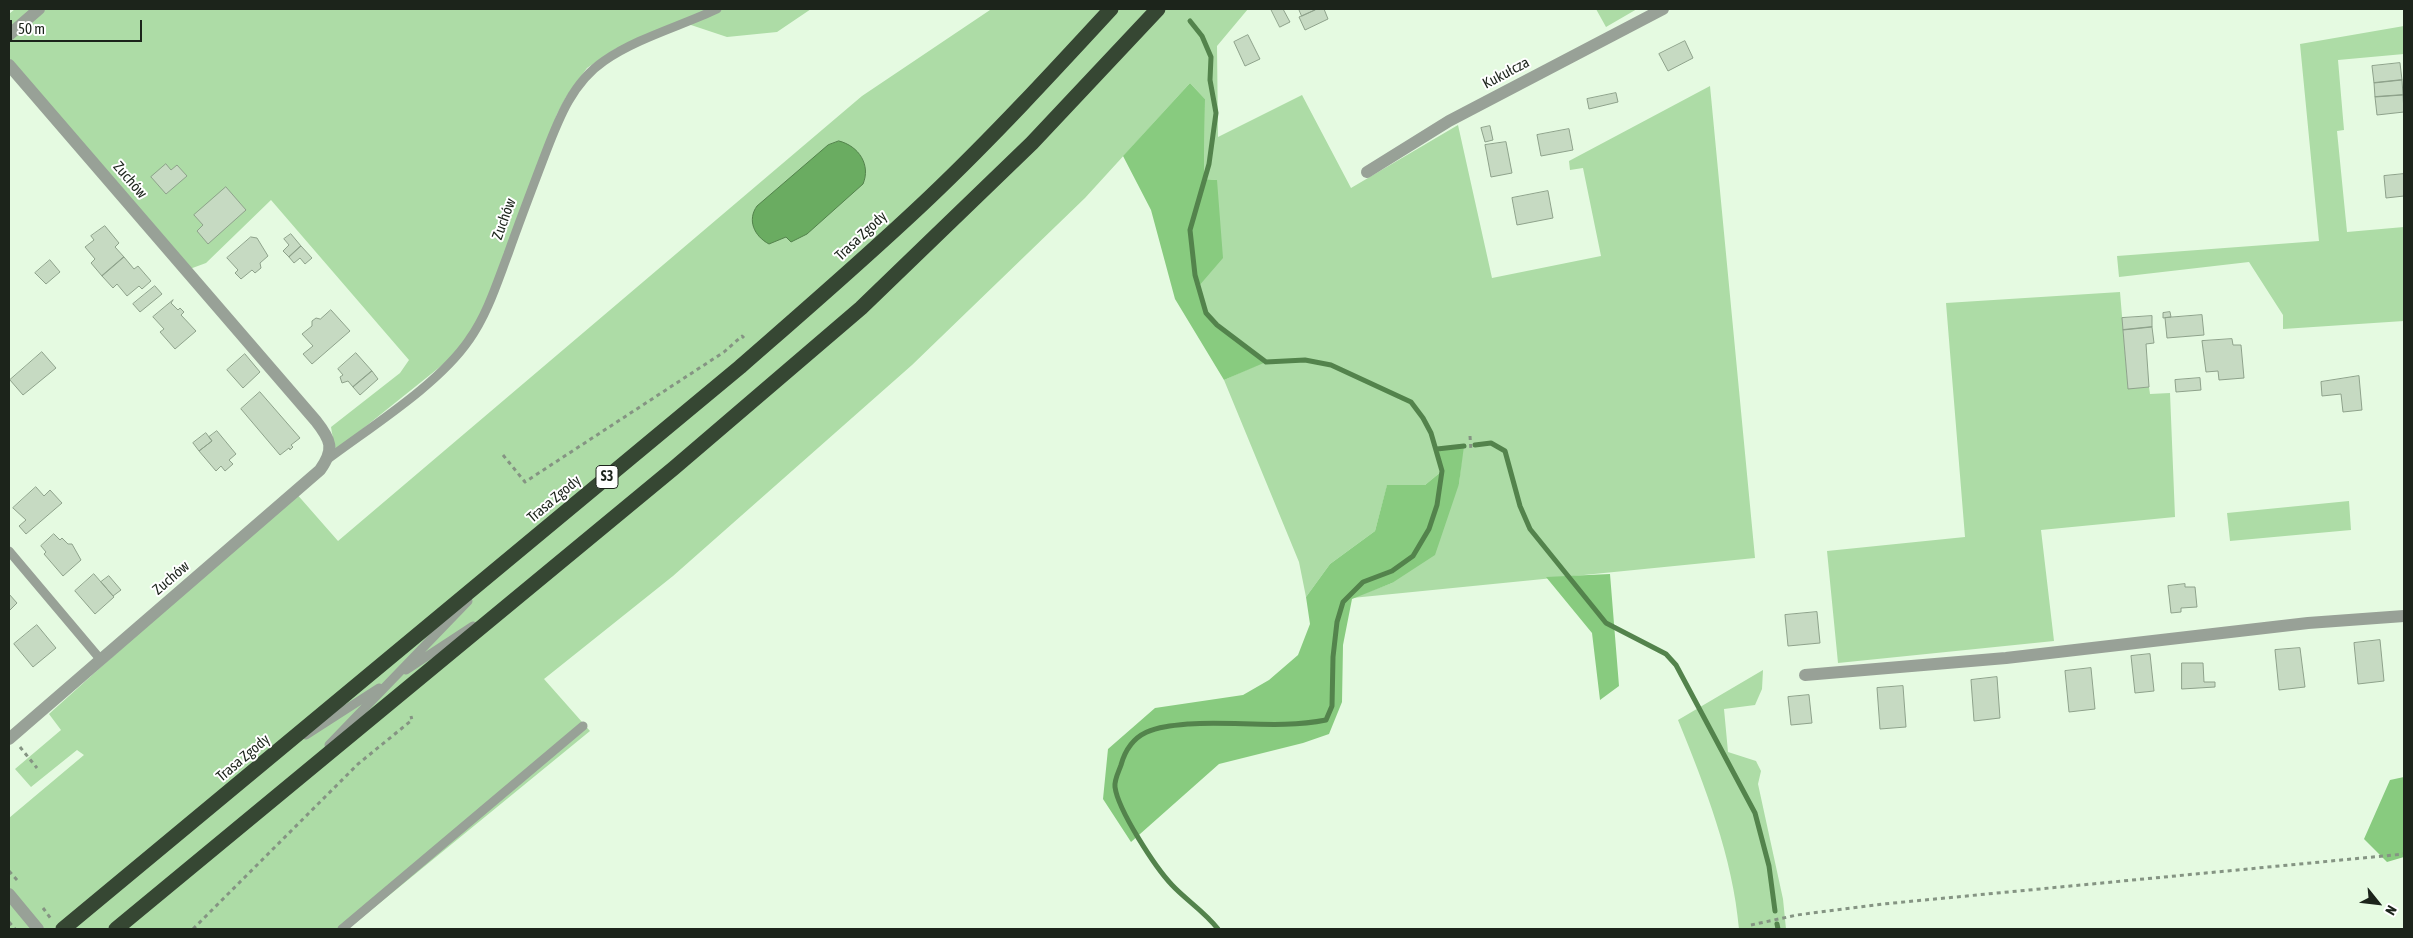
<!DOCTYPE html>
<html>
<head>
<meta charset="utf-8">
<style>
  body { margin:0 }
  #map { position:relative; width:2413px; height:938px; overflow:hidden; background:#e5fae1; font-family:"Asap Condensed",sans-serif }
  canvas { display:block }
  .frame { position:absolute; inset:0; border:10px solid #1c241b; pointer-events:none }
  .north { position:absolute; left:2353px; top:878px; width:50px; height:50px; -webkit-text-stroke:4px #fff; paint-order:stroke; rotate:119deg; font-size:14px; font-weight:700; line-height:20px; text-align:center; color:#1c241b }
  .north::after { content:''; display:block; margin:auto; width:18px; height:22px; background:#1c241b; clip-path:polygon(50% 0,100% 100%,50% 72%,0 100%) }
  .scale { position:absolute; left:10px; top:20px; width:132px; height:22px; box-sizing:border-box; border:2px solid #1c241b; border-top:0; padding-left:6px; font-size:15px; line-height:18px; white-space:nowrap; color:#1c241b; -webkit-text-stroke:4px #fff; paint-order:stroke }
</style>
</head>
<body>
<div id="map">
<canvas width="2413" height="938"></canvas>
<div class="frame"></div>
<div class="north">N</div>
<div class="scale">50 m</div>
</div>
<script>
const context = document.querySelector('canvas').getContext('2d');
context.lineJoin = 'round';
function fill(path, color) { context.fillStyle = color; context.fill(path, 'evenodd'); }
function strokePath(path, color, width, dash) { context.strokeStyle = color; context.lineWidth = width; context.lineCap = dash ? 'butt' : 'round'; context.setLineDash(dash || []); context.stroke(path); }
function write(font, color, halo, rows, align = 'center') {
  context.font = font + ' "Asap Condensed",sans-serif'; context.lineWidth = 4; context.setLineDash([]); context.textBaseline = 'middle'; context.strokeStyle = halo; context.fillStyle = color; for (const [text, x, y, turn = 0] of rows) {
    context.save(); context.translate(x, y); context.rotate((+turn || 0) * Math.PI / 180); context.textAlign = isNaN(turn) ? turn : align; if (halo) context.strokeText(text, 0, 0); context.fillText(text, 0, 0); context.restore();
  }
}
fill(new Path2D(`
  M 15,9 L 811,9 L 777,32 L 727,37 L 688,24 L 615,49 L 587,68 L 566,97 L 557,114 L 505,262 L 466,346 L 335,451 L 331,427 L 400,373 L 409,360 L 271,200 L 206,263 L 187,270 L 9,63 L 9,14 Z
  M 988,9 L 1248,9 L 1217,46 L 1218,137 L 1302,95 L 1351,188 L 1458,125 L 1492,278 L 1601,256 L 1583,168 L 1570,170 L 1569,161 L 1710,86 L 1755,558 L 1352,598 L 1392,583 L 1459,484 L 1463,446 L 1437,449 L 1442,471 L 1425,485 L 1387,486 L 1375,531 L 1330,564 L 1306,597 L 1299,562 L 1224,380 L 1266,361 L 1217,325 L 1206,313 L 1198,287 L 1217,180 L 1204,179 L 1205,99 L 1190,83 L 1085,198 L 912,365 L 673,576 L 544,679 L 590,731 L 348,929 L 9,929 L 9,818 L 84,755 L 77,750 L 31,787 L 15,769 L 61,730 L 49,714 L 295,492 L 338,541 L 862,96 L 990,10 Z
  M 1596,9 L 1637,9 L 1606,27 Z
  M 2404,26 L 2404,54 L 2338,60 L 2344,130 L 2337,131 L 2347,232 L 2404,227 L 2404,321 L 2283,329 L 2283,315 L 2249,262 L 2119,277 L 2117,256 L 2319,241 L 2300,44 Z
  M 2120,292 L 2128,388 L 2149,387 L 2150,394 L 2170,393 L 2175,517 L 2041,530 L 2054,641 L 1838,663 L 1827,551 L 1965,537 L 1946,303 Z
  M 2349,501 L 2351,530 L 2230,541 L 2227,513 Z
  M 1763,670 L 1762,689 L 1755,705 L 1724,709 L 1728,752 L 1756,761 L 1761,771 L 1758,784 L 1783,899 L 1786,929 L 1739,929 C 1733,858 1705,786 1678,720 Z`), '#addca6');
fill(new Path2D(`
  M 1190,83 L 1205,99 L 1204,179 L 1217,180 L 1223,258 L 1198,287 L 1206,313 L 1217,325 L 1266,362 L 1224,380 L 1175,299 L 1151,210 L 1123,156 Z
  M 1464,446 L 1459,484 L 1435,555 L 1392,583 L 1352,599 L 1343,645 L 1342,702 L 1329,734 L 1303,743 L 1219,764 L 1131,842 L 1103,799 L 1108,749 L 1155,708 L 1243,695 L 1269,680 L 1298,655 L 1310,624 L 1306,597 L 1330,564 L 1375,531 L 1387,485 L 1425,485 L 1442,471 L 1437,449 Z
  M 1610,574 L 1619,686 L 1600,700 L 1592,633 L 1546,577 Z
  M 2404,777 L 2404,857 L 2387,862 L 2364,839 L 2390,780 Z`), '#88cb7f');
const water = new Path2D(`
  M 839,141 C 859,146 871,165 863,184 L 807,234 L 791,242 L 786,237 L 769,244 C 754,236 747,220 757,206 L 828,145 Z`);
fill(water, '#6aac61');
strokePath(water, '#53834c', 1);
strokePath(new Path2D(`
  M 1190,21 L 1202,36 L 1211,57 L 1210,80 L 1216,113 L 1209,164 L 1190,230 L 1195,275 L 1206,313 L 1217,325 L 1266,362 L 1305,360 L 1331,365 L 1411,402 L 1423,418 L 1431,433 L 1442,471 L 1437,505 L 1429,529 L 1413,556 L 1392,571 L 1363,582 L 1343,602 L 1337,622 L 1333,657 L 1332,706 L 1326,720 C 1281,729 1235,721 1189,724 C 1157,727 1131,729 1121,765 C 1119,771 1114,780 1115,787 C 1118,810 1155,867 1172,885 C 1186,900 1205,912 1218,929
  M 1475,445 L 1491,443 L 1505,451 L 1520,506 L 1530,529 L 1606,623 L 1666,654 L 1676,665 L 1755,813 L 1769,866 L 1775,911
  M 1437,449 L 1464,446
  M 1777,924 L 1778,929`), '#53834c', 5);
const building = new Path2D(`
  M 1271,9 L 1283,9 L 1290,22 L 1280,27 Z
  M 1299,9 L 1314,9 L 1315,10 L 1302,16 Z
  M 1324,9 L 1328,19 L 1305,30 L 1299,17 L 1317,9 Z
  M 1248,35 L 1260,59 L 1245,66 L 1234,42 Z
  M 1685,41 L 1693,58 L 1668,71 L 1659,54 Z
  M 2400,63 L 2402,80 L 2374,83 L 2372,66 Z
  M 2402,80 L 2403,95 L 2375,97 L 2374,83 Z
  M 1616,93 L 1618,102 L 1589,109 L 1587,99 Z
  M 2403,95 L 2404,112 L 2377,115 L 2375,97 Z
  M 1490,126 L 1493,140 L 1485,142 L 1481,128 Z
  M 1569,129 L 1573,150 L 1541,156 L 1537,135 Z
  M 1506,142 L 1512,173 L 1491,177 L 1485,145 Z
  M 166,164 L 171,170 L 177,165 L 187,176 L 166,194 L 151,177 Z
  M 2404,174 L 2404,196 L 2386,198 L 2384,176 Z
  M 226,187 L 246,210 L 208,244 L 197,231 L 203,225 L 194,215 Z
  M 1548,191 L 1553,218 L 1517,225 L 1512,198 Z
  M 105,226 L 119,243 L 115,247 L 124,257 L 102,276 L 91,263 L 95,259 L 85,247 L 94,240 L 91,236 Z
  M 291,234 L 301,246 L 289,257 L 283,251 L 289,245 L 284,239 Z
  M 251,237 L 257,238 L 268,256 L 260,263 L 261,268 L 255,273 L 252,270 L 241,279 L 235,273 L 238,270 L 227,258 Z
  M 301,246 L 312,258 L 305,264 L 300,258 L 294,263 L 289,257 Z
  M 124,257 L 134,269 L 138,266 L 151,281 L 142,289 L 139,286 L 127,296 L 117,284 L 113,288 L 102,276 Z
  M 50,260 L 60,272 L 46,284 L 35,273 Z
  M 155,286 L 162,294 L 140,312 L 133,304 Z
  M 173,300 L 171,303 L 178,310 L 180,308 L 184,312 L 181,315 L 196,331 L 175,349 L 160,332 L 164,329 L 153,317 Z
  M 331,310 L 350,331 L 312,364 L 303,354 L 313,346 L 302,334 L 312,326 L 312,321 L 316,318 L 320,319 Z
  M 2170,312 L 2171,317 L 2163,318 L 2163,313 Z
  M 2202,315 L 2204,335 L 2167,338 L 2165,318 Z
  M 2152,316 L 2152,327 L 2123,330 L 2122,318 Z
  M 2152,327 L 2154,343 L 2146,344 L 2149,387 L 2128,389 L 2123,330 Z
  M 2232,339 L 2233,345 L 2241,345 L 2244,378 L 2219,380 L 2218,371 L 2206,372 L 2202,341 Z
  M 42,352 L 56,368 L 23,395 L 10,380 Z
  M 356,353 L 372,371 L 353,387 L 348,381 L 342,383 L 340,377 L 343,375 L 338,369 Z
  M 245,354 L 260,372 L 243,388 L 227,370 Z
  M 372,371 L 378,379 L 360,395 L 353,387 Z
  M 2359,376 L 2362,410 L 2343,412 L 2341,394 L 2322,396 L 2321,382 Z
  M 2200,378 L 2201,390 L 2176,392 L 2175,380 Z
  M 260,392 L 300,438 L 291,445 L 293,447 L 290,450 L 289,448 L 280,455 L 241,409 Z
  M 217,431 L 236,454 L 229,460 L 233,464 L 225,471 L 221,466 L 216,471 L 199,451 L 212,441 L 209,437 Z
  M 206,433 L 212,441 L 199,451 L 193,443 Z
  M 36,487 L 44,496 L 50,490 L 62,503 L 26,534 L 19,526 L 26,520 L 13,508 Z
  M 54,534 L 60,540 L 62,538 L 68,544 L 72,544 L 81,560 L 63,576 L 44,554 L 46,552 L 41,546 Z
  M 94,574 L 114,597 L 95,614 L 75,591 Z
  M 109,576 L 121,590 L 113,596 L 101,582 Z
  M 2185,584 L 2185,587 L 2195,587 L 2197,607 L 2181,608 L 2181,612 L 2171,613 L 2168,586 Z
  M 9,594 L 17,603 L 9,611 Z
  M 1817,612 L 1820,643 L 1788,646 L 1785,615 Z
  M 37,625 L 56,648 L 33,667 L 14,644 Z
  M 2380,640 L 2384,681 L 2358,684 L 2354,643 Z
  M 2300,648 L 2305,687 L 2279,690 L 2275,650 Z
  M 2150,654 L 2154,691 L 2135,693 L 2131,656 Z
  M 2182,663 L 2203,663 L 2204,682 L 2215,682 L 2215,687 L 2182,689 Z
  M 2091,668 L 2095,709 L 2069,712 L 2065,671 Z
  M 1997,677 L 2000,718 L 1974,721 L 1971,680 Z
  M 1903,686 L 1906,727 L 1880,729 L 1877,688 Z
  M 1809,695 L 1812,723 L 1791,725 L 1788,697 Z`);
fill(building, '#c6dac2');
strokePath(building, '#8ea28b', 1);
strokePath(new Path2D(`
  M 1470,436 L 1471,451
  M 503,455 L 525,482 L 724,352 L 742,336 L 744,338
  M 20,747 L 37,768
  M 9,871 L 18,881
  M 43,908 L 51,919
  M 9,922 L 15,929
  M 1751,925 L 1797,915 L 1883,904 L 2404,854
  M 193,929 L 358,764 L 412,720 L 411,716`), '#859483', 3, [4, 4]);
strokePath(new Path2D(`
  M 328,459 C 372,426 439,384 469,340 C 487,315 497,283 508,254 C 520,220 533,186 546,152 C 559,118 573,82 604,61 C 637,38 681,26 717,9
  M 9,551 L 101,660
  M 406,670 L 473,626
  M 306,735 L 379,688
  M 329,745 L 468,601
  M 342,929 L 583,726`), '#98a197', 9);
strokePath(new Path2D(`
  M 9,35 L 39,9
  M 9,65 L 316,421 C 331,440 335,449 320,470 L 9,739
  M 1367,172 L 1449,121 L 1663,9
  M 1805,675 L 2006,658 L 2308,623 L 2404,616`), '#98a197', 12);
strokePath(new Path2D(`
  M 9,894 L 38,929`), '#98a197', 12);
strokePath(new Path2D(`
  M 63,929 L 740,367 C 804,311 868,256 930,197 C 993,137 1052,73 1111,9
  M 116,929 L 674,468 L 861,308 L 1032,143 L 1158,9`), '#364733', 15);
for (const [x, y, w] of [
  [607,477,22]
]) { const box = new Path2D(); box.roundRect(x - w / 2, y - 11.5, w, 23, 4); context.fillStyle = '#fff'; context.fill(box); strokePath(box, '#1c241b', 1); }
write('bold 14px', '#1c241b', null, [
  ["S3",607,477]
]);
write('15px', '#1c241b', '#fff', [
  ["Kukułcza",1506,73,-28],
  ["Zuchów",130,180,49],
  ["Zuchów",504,219,-70],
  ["Trasa Zgody",861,236,-43],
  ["Trasa Zgody",554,499,-40],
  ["Zuchów",171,578,-41],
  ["Trasa Zgody",243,758,-40]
]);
</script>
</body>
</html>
